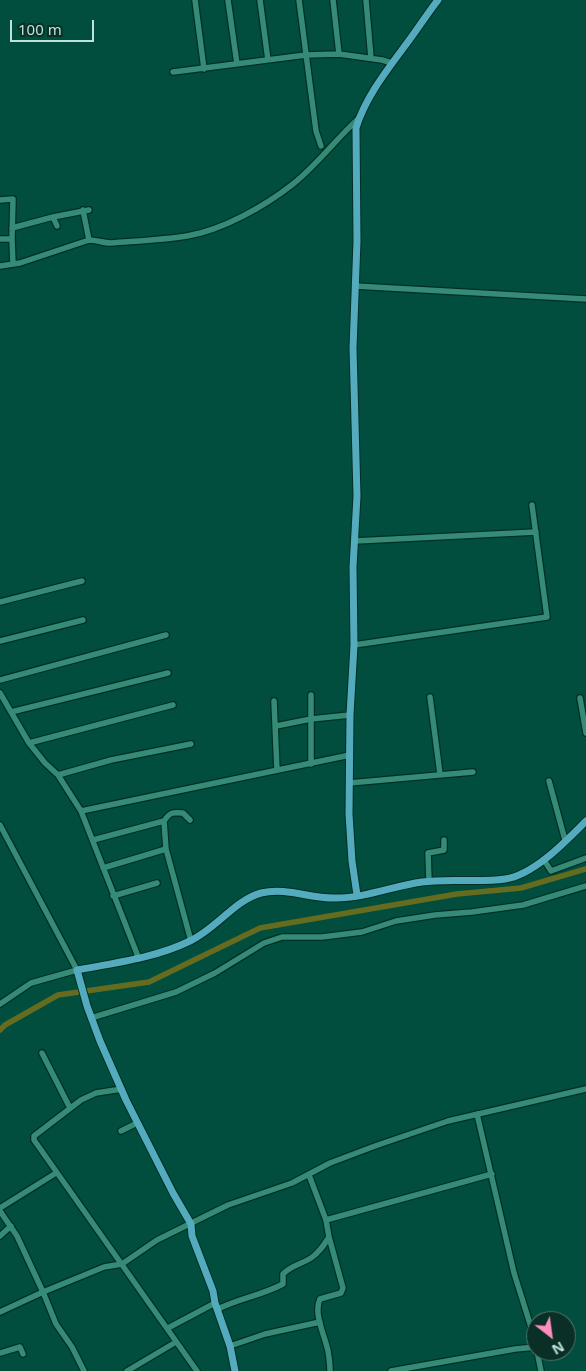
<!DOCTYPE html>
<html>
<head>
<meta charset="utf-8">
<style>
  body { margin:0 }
  #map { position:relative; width:586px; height:1371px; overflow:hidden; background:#014d3e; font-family:"Noto Sans",sans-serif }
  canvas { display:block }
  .north { position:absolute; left:526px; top:1311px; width:50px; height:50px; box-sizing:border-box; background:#0a2f26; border:1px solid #52776d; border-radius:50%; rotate:150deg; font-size:14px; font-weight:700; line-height:20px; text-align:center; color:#bde4d8 }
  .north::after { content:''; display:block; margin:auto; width:18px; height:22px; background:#fd8ebe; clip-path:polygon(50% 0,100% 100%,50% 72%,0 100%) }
  .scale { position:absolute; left:10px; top:20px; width:84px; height:22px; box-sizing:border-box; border:2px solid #bde4d8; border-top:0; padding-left:6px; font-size:15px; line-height:18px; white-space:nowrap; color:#bde4d8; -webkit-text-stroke:4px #0a2f26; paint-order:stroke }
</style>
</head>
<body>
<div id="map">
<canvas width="586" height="1371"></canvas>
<div class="north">N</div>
<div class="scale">100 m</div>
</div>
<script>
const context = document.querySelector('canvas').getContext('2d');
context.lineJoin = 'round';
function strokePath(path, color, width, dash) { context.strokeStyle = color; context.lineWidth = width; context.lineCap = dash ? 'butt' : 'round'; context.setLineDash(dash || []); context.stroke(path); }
strokePath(new Path2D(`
  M 0,1030 L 5,1025 L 58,995 L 149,982 L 260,928 L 457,894 L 521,888 L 586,869`), '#666c1f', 5.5);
const minor = new Path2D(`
  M 195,0 L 204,69
  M 228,0 L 237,64
  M 260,0 L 268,60
  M 299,0 L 316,131 L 321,146
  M 333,0 L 339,54 L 382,60 L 392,63
  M 366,0 L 371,58
  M 173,72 L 306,55 L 339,54
  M 0,200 L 13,199 L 12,239
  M 83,210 L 89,240
  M 53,217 L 89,210
  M 12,228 L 53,217 L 57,226
  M 0,239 L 12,239 L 13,264
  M 0,266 L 20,263 L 89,240 C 97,240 103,243 111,243 C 136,241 162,240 187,236 C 223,230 265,206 293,184 C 317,165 336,139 358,119
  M 355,286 L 586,299
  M 355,541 L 536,532
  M 0,602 L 82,581
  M 0,641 L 83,620
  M 354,645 L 547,617 L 532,505
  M 0,680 L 166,635
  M 0,693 L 29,743 L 45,763 L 58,775 L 81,811 L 139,959
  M 311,695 L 311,764
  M 430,697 L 440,774
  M 580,698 L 586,733
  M 274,701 L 277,770
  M 11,712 L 168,673
  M 276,726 L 311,719 L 350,715
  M 29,743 L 173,705
  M 58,775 L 111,760 L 191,744
  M 549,781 L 565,840
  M 349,783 L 473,772
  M 81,811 L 350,755
  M 190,820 L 183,813 C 173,812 170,812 164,821 L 166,849 L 191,941
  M 0,825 L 77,970 L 31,983 L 0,1004
  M 93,840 L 164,821
  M 544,860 L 551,871 L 586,858
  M 103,868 L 166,849
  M 429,881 L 428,853 L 444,850 L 444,840
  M 113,896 L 157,883
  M 91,1018 L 176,992 L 215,973 L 264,943 L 282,937 L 322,937 L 362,932 L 396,921 L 435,915 L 472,912 L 523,905 L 586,886
  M 42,1053 L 70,1108
  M 122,1089 L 96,1093 L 81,1100 L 34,1136 L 34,1140 L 197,1371
  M 121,1131 L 137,1123
  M 309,1175 L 326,1220 L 329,1237 L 343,1288 L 341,1293 L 320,1299 C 313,1313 325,1336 328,1351 C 329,1357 330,1364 330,1371
  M 0,1208 L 56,1173
  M 0,1211 L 17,1236 L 43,1292 L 0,1312
  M 326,1220 L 492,1174
  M 0,1236 L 11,1226
  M 218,1309 C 240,1298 263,1295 283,1284 L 283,1274 C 292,1265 300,1265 311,1258 C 319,1253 324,1245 329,1237
  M 168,1328 L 215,1303
  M 230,1346 L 265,1334 L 320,1322
  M 537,1351 L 541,1371
  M 0,1353 L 20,1347 L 23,1354
  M 84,1371 L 72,1347 L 56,1324 L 43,1292 L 104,1267 L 122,1264 L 157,1240 L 228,1205 L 292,1183 L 330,1163 L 375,1146 L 448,1121 L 586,1089
  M 127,1371 L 176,1342
  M 391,1371 L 515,1349 L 536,1347 L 531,1327 L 514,1273 L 477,1114`);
const major = new Path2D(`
  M 357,895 L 352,861 L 349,814 L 350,715 L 354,645 L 353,567 L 357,496 L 353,348 L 357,241 L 356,128 C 367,92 394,62 415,32 C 423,21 430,10 438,0
  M 235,1371 L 230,1346 L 215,1303 L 213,1291 L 192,1236 L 191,1224 L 173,1193 L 126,1100 L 100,1041 L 87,1006 L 77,970 C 115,963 155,958 190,941 C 216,929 235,900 261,893 C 287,887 311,899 336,898 C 365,898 393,886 422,882 C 449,878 477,883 505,879 C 534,875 566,841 586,821`);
strokePath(minor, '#003025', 8);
strokePath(major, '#003025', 9);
strokePath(minor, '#358b75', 5.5);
strokePath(major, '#55abbe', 7);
</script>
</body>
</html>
